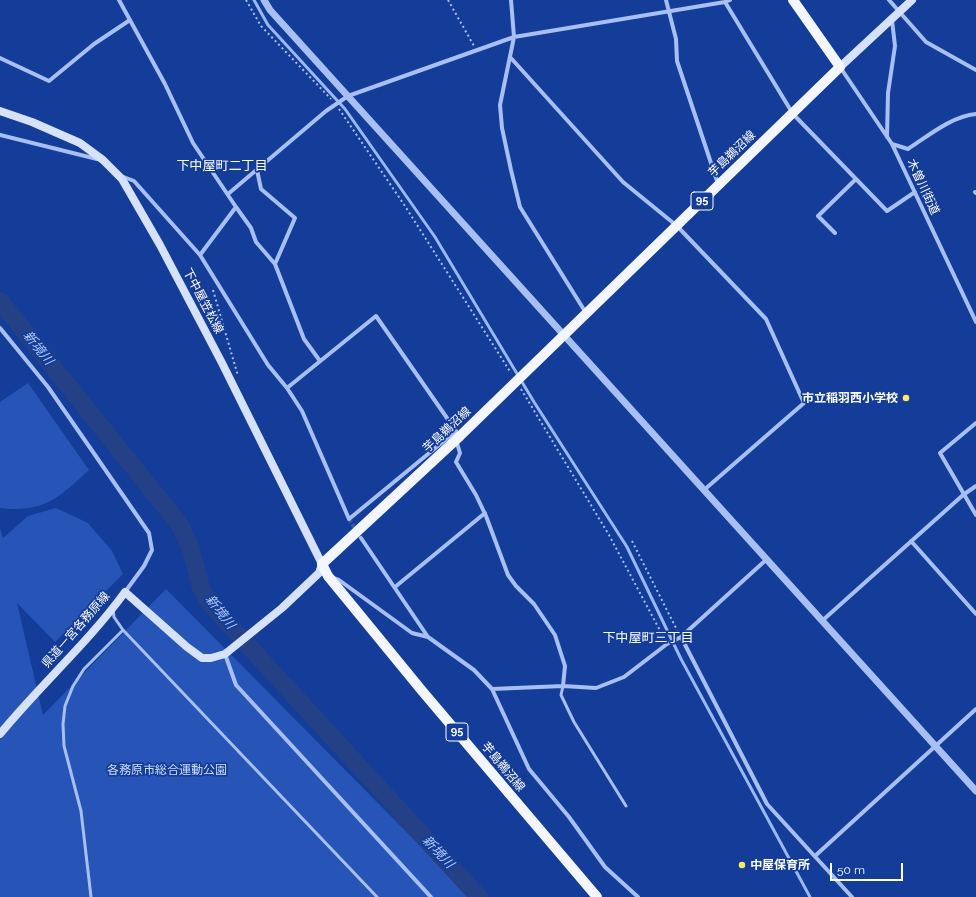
<!DOCTYPE html>
<html>
<head>
<meta charset="utf-8">
<style>
  body { margin:0 }
  #map { position:relative; width:976px; height:897px; overflow:hidden; background:#143c99; font-family:Raleway,sans-serif }
  canvas { display:block }
  .scale { position:absolute; left:830px; top:863px; width:73px; height:18px; box-sizing:border-box; border:2px solid #fff; border-top:0; padding-left:5px; font-size:12px; line-height:14px; white-space:nowrap; color:#fff; -webkit-text-stroke:3px #143c99; paint-order:stroke }
</style>
</head>
<body>
<div id="map">
<canvas width="976" height="897"></canvas>
<div class="scale">50 m</div>
</div>
<script>
const context = document.querySelector('canvas').getContext('2d');
context.lineJoin = 'round';
function fill(path, color) { context.fillStyle = color; context.fill(path, 'evenodd'); }
function strokePath(path, color, width, dash) { context.strokeStyle = color; context.lineWidth = width; context.lineCap = dash ? 'butt' : 'round'; context.setLineDash(dash || []); context.stroke(path); }
function write(font, color, halo, rows, align = 'center') {
  context.font = font + ' Raleway,"Noto Sans JP",sans-serif'; context.lineWidth = 3.5; context.setLineDash([]); context.textBaseline = 'middle'; context.strokeStyle = halo; context.fillStyle = color; for (const [text, x, y, turn = 0] of rows) {
    context.save(); context.translate(x, y); context.rotate((+turn || 0) * Math.PI / 180); context.textAlign = isNaN(turn) ? turn : align; if (halo) context.strokeText(text, 0, 0); context.fillText(text, 0, 0); context.restore();
  }
}
fill(new Path2D(`
  M 28,383 L 89,470 C 58,498 45,513 0,508 L 0,402 Z
  M 56,508 L 88,523 L 112,551 L 123,574 L 55,642 L 17,603 L 43,715 L 166,589 L 471,897 L 0,897 L 0,528 L 3,538 L 28,516 Z`), '#2755b7');
strokePath(new Path2D(`
  M 254,0 L 268,25 L 345,109 L 435,237 L 534,402 L 627,547 L 681,659 L 810,897`), '#99b8f6', 3);
strokePath(new Path2D(`
  M 0,301 L 180,525 L 191,549 L 201,588 L 211,605 L 479,897`), '#244187', 18);
strokePath(new Path2D(`
  M 349,519 L 361,538`), '#3759a8', 4, [4, 2]);
strokePath(new Path2D(`
  M 246,0 L 261,26 L 331,99
  M 448,0 L 474,46
  M 339,109 L 405,206 L 511,373
  M 213,290 L 238,376
  M 521,389 L 609,535 L 664,638
  M 632,541 L 678,632`), '#a7bff3', 2, [2, 3]);
strokePath(new Path2D(`
  M 113,609 L 114,617 L 123,630 L 377,897
  M 563,686 L 561,695 L 574,722 L 626,806
  M 91,897 L 81,811 L 64,746 L 63,724 L 65,706 L 73,686 L 84,669 L 123,630`), '#a7bff3', 3);
strokePath(new Path2D(`
  M 119,0 L 165,84 L 193,143 L 236,207 L 200,255 L 268,365 L 287,388 L 302,411 L 349,519 L 456,431 L 376,316 L 287,388
  M 511,0 L 514,37 L 500,105 L 502,128 L 511,170 L 520,207 L 586,313
  M 666,0 L 676,39 L 677,61 L 718,184
  M 889,0 L 926,42 L 976,70
  M 725,2 L 793,114 L 887,211 L 915,192
  M 510,57 L 623,182 L 677,226 L 766,319 L 804,403 L 704,490
  M 0,58 L 49,81 L 94,44 L 130,20
  M 840,67 L 892,144 L 976,322
  M 0,135 L 97,159
  M 887,137 L 888,93 L 895,46 L 892,20
  M 892,144 L 908,149 C 928,136 952,116 976,114
  M 257,170 L 261,189 L 295,218 L 275,264
  M 121,176 L 134,181 L 200,255
  M 975,192 L 976,193
  M 228,194 L 326,111 L 348,96 L 514,37 L 725,2 L 730,0
  M 236,207 L 251,228 L 256,242 L 275,264 L 304,339 L 320,361
  M 835,233 L 818,216 L 856,179
  M 0,328 L 48,387 L 149,533 L 152,550 L 144,566 L 125,592
  M 976,423 L 940,453 L 976,515
  M 456,440 L 460,453 L 456,462 L 476,495 L 486,516 L 508,575 L 516,586 L 534,604 L 555,635 L 565,666 L 563,686
  M 361,538 L 428,637
  M 911,541 L 976,614
  M 333,578 L 339,580 L 412,633 L 428,637 L 474,670 L 492,689 L 529,769 L 569,817 L 605,867 L 638,897
  M 395,587 L 485,513
  M 823,620 L 963,495 L 976,486
  M 681,637 L 767,804 L 852,897
  M 225,654 L 236,685 L 431,897
  M 492,689 L 563,686 L 596,688 L 624,677 L 667,644 L 681,637 L 767,559
  M 815,856 L 976,709`), '#a7bff3', 4);
strokePath(new Path2D(`
  M 264,0 L 270,10 L 976,791`), '#a7bff3', 7);
strokePath(new Path2D(`
  M 840,67 L 912,0
  M 0,111 L 32,122 L 80,143 L 103,160 L 122,179 L 160,245 L 222,363 L 322,564 L 319,573 L 282,608 L 225,654 L 211,658 L 202,658 L 187,647 L 125,592 C 88,643 40,685 0,734`), '#d6e2fc', 8);
strokePath(new Path2D(`
  M 597,897 L 423,692 L 328,576 L 322,564 L 460,436 L 840,67 L 793,0`), '#f3f6ff', 10);
for (const [x, y, r, color] of [
  [906,398,4,"#ffe869"],
  [742,865,4,"#ffe869"]
]) { const dot = new Path2D(); dot.arc(x, y, r, 0, 2 * Math.PI); context.fillStyle = color; context.fill(dot); strokePath(dot, '#143c99', 1.5); }
for (const [x, y, w] of [
  [702,201,22],
  [457,732,22]
]) { const box = new Path2D(); box.roundRect(x - w / 2, y - 9, w, 18, 3); context.fillStyle = '#143c99'; context.fill(box); strokePath(box, '#fff', 1); }
write('bold 11px', '#fff', null, [
  ["95",702,201],
  ["95",457,732]
]);
write('12px', '#fff', '#143c99', [
  ["芋島鵜沼線",732,154,-44],
  ["木曽川街道",923,187,65],
  ["下中屋笠松線",203,301,62],
  ["芋島鵜沼線",447,430,-43],
  ["県道一宮各務原線",76,630,-49],
  ["芋島鵜沼線",503,767,50]
]);
write('bold 12px', '#fff', '#143c99', [
  ["市立稲羽西小学校",898,398],
  ["中屋保育所",750,865,"left"]
], 'right');
write('12px', '#cfdefd', '#143c99', [
  ["各務原市総合運動公園",167,770]
]);
write('13px', '#fff', '#143c99', [
  ["下中屋町二丁目",222,166],
  ["下中屋町三丁目",648,638]
]);
write('italic 13px', '#b4caf9', '#143c99', [
  ["新境川",38,348,51],
  ["新境川",220,612,52],
  ["新境川",438,852,47]
]);
</script>
</body>
</html>
